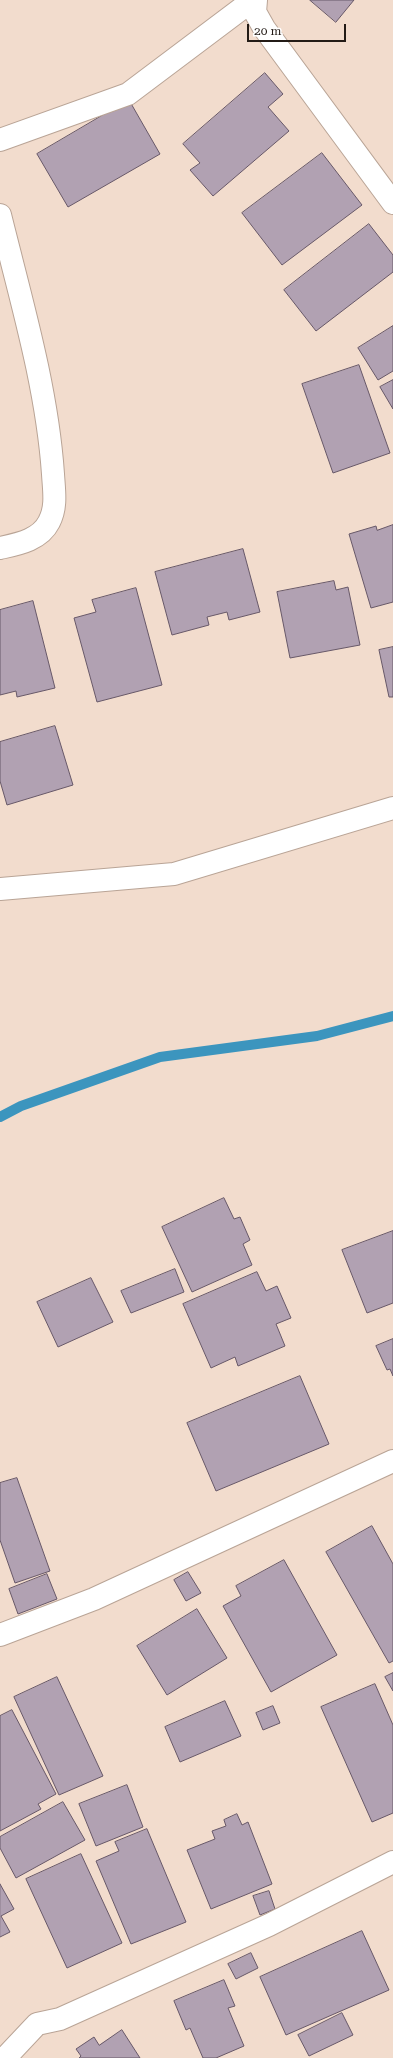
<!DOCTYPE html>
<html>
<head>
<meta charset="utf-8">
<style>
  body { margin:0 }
  #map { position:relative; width:393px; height:2058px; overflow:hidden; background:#f2dccd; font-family:"Roboto Serif",serif }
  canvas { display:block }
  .scale { position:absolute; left:247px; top:24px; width:99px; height:18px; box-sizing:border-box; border:2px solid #231b16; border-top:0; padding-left:5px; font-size:12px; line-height:14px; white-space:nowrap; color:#231b16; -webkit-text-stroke:3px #fff; paint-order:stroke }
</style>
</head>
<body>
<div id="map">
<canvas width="393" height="2058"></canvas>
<div class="scale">20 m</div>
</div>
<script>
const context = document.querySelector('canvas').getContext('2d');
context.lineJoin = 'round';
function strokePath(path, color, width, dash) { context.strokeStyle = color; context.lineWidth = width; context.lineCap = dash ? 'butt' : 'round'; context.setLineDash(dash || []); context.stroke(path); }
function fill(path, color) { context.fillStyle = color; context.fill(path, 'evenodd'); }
strokePath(new Path2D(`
  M 0,1117 L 21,1106 L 160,1057 L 317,1036 L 393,1016`), '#3c95be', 10);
const building = new Path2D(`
  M 310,0 L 354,0 L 336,22 Z
  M 265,73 L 283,94 L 268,107 L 289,131 L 213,196 L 190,170 L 200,163 L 183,144 Z
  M 129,100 L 160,154 L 68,207 L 37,154 Z
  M 322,153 L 362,205 L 282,265 L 242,213 Z
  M 369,224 L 393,255 L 393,272 L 316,331 L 284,290 Z
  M 393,326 L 393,371 L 378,380 L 358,348 Z
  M 359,365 L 390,453 L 333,473 L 302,384 Z
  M 393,380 L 393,409 L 380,387 Z
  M 393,525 L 393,602 L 371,608 L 349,534 L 376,526 L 377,530 Z
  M 243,549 L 260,612 L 229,620 L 227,612 L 207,617 L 209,625 L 172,635 L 155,572 Z
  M 334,581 L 336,590 L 348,587 L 360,645 L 290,658 L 277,592 Z
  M 136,588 L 162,685 L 97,702 L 74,618 L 96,612 L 92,600 Z
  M 33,601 L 55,688 L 17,697 L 16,691 L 0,695 L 0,610 Z
  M 393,647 L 393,697 L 389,697 L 379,650 Z
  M 55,726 L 73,785 L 7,805 L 0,781 L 0,742 Z
  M 224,1198 L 234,1219 L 240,1217 L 250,1240 L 243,1244 L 252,1265 L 192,1292 L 162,1227 Z
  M 393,1231 L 393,1303 L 367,1313 L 342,1250 Z
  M 175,1269 L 184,1292 L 131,1313 L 121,1291 Z
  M 257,1272 L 266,1291 L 277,1286 L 291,1318 L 276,1324 L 285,1346 L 238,1366 L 235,1357 L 211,1368 L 183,1304 Z
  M 91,1278 L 113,1322 L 58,1347 L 37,1302 Z
  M 393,1339 L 393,1376 L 390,1369 L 387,1370 L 376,1346 Z
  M 300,1376 L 329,1444 L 216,1491 L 187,1423 Z
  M 17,1478 L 50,1571 L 15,1583 L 0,1540 L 0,1483 Z
  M 372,1526 L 393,1564 L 393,1661 L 389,1663 L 326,1552 Z
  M 284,1560 L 337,1655 L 271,1692 L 223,1606 L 241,1596 L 236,1586 Z
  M 188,1572 L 201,1593 L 186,1601 L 174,1580 Z
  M 47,1574 L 57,1599 L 18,1614 L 9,1589 Z
  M 197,1609 L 227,1658 L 167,1695 L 137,1646 Z
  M 393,1673 L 393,1691 L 385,1677 Z
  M 57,1677 L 103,1776 L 59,1795 L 14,1697 Z
  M 375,1684 L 393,1725 L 393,1813 L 372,1822 L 321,1707 Z
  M 225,1701 L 241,1736 L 180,1762 L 165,1727 Z
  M 273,1706 L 280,1723 L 263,1730 L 256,1713 Z
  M 12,1710 L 56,1794 L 38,1804 L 41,1809 L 0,1831 L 0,1716 Z
  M 127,1785 L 143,1827 L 96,1846 L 79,1804 Z
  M 63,1802 L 85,1840 L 16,1878 L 0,1848 L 0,1837 Z
  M 237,1814 L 242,1825 L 248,1822 L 272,1884 L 211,1909 L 187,1850 L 215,1839 L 212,1831 L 226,1826 L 224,1820 Z
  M 147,1829 L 186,1922 L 131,1944 L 96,1861 L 119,1851 L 115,1842 Z
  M 81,1854 L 122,1943 L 67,1968 L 26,1879 Z
  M 0,1884 L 14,1909 L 1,1916 L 10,1932 L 0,1937 Z
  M 269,1891 L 275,1909 L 260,1915 L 253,1896 Z
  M 362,1931 L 389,1990 L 286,2035 L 260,1977 Z
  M 251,1953 L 258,1968 L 236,1979 L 228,1964 Z
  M 224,1980 L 235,2006 L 228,2008 L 244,2046 L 216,2058 L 203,2058 L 190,2028 L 186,2030 L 174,2001 Z
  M 342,2013 L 353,2035 L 309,2056 L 298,2035 Z
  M 122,2030 L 140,2058 L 79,2058 L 81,2056 L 76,2049 L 94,2037 L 99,2045 Z`);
fill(building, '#b1a1b2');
strokePath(building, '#675868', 1);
const minor = new Path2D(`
  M 256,0 L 255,12 L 264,28 L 393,203
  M 0,140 L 128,94 L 253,0
  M 0,215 C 21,300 47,387 53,474 C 54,491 57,507 49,522 C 40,540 18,544 0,548
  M 0,889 L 174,874 L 393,808
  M 0,1635 L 94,1599 L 393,1461
  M 5,2058 L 37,2024 L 60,2019 L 269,1925 L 393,1862`);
strokePath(minor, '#b9a496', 24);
strokePath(minor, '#fff', 22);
</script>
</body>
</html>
